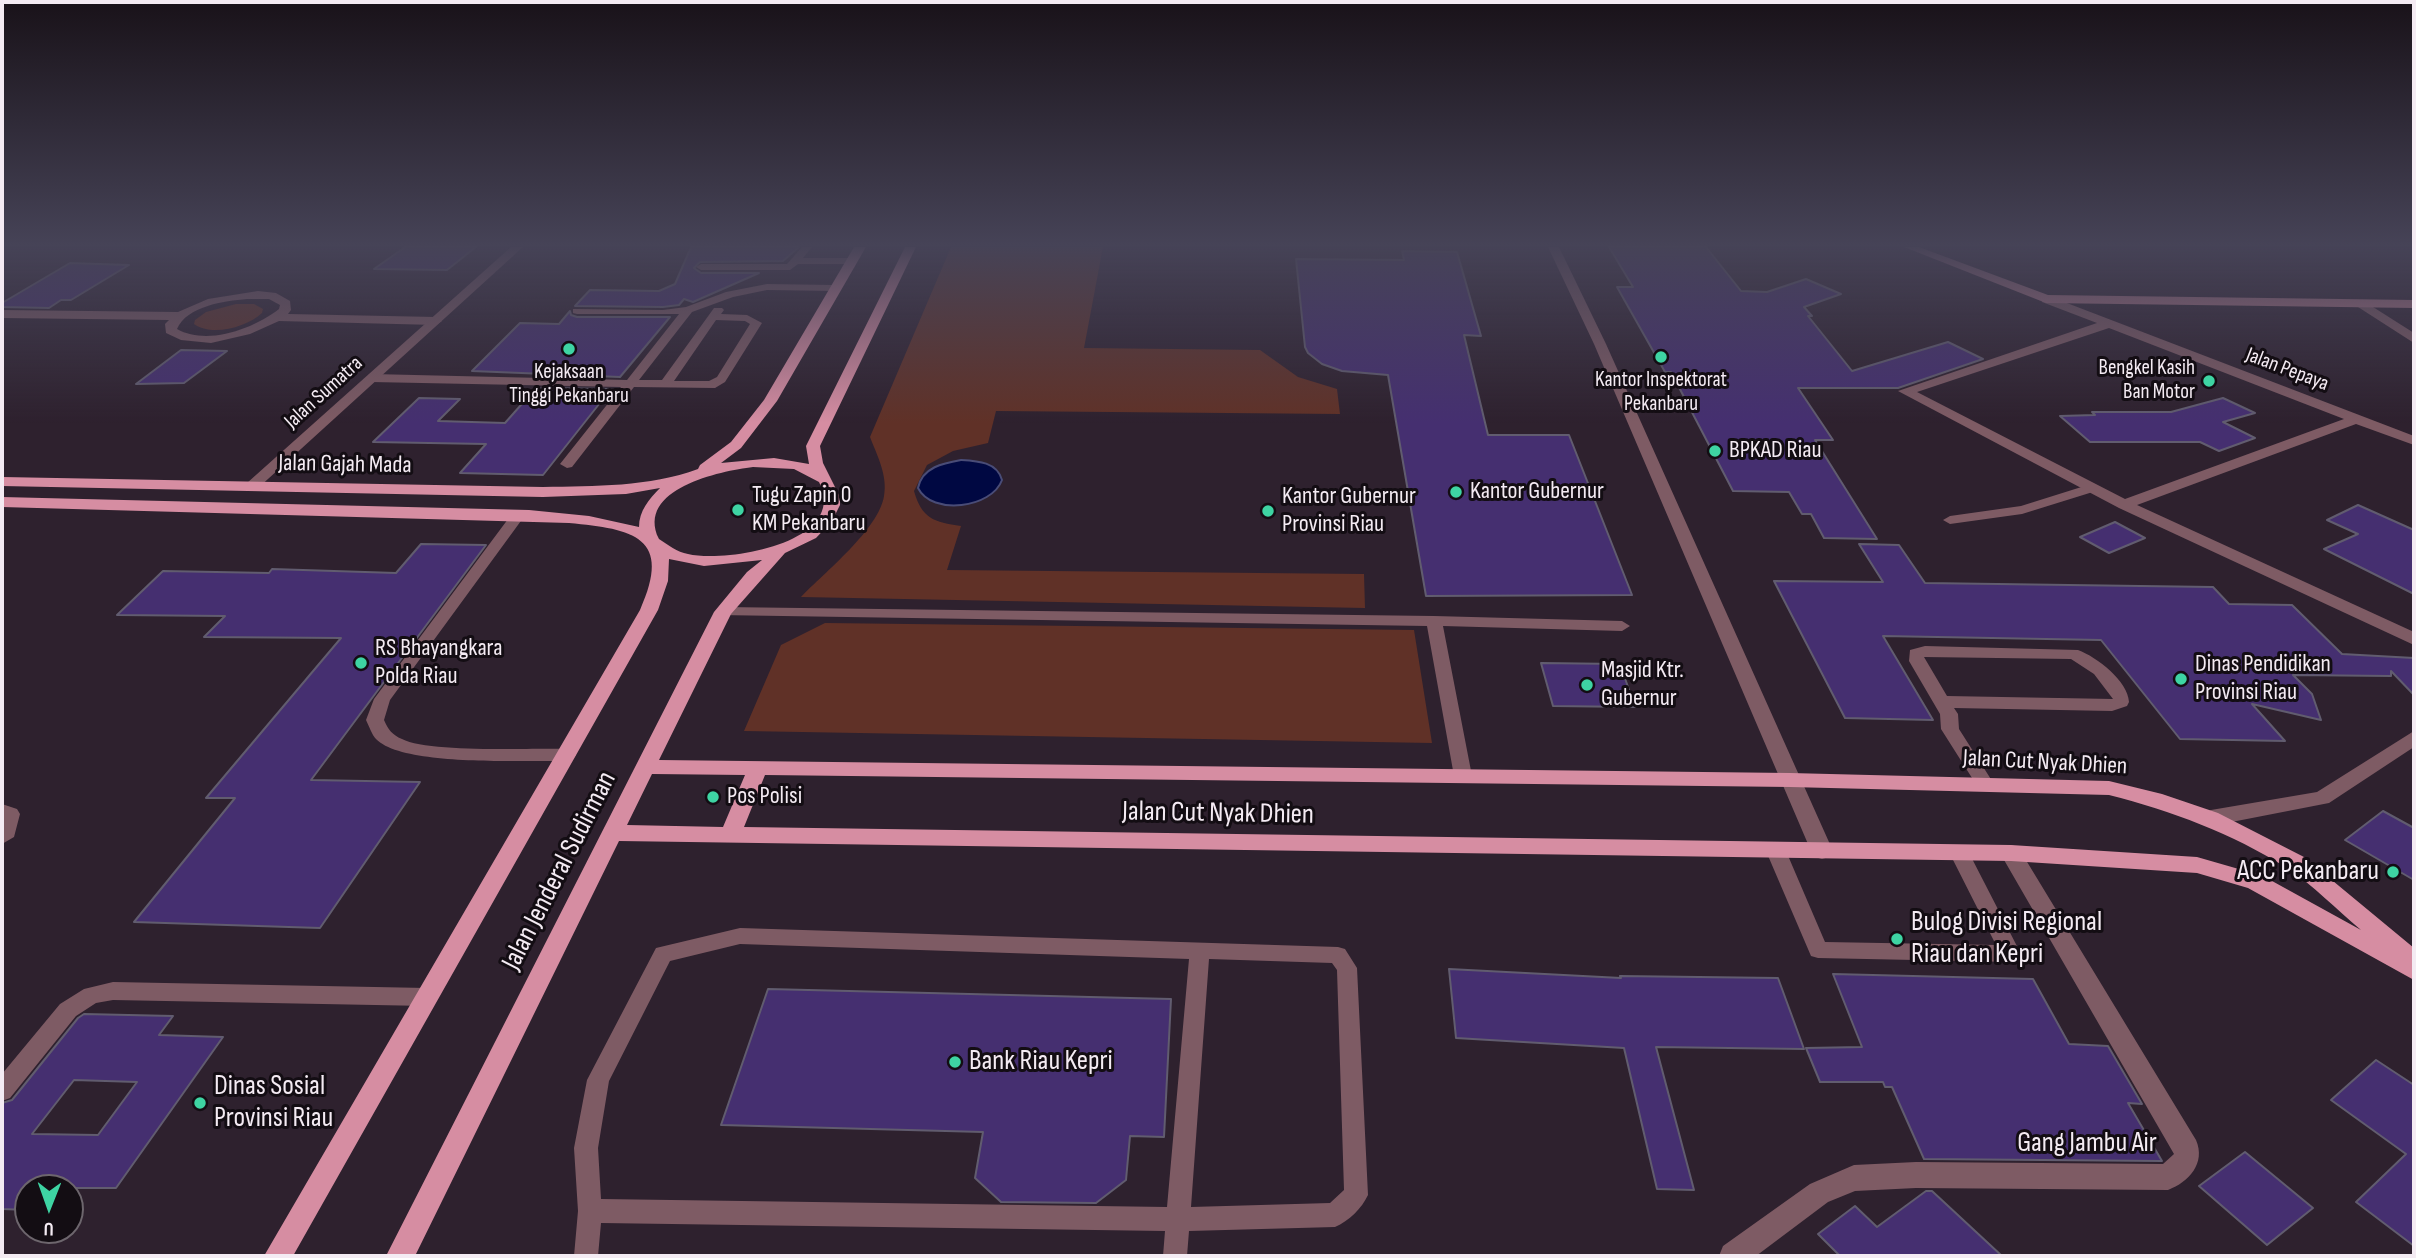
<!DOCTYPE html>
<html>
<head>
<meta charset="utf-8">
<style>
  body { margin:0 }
  #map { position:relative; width:2416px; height:1258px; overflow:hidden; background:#2e212e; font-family:"Sofia Sans Condensed",sans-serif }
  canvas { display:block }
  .frame { position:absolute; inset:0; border:4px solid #f4ebf3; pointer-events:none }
  .north { position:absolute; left:14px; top:1174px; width:70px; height:70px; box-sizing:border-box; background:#130d13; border:2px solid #6d666d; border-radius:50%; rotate:181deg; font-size:19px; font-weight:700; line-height:28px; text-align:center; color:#f4ebf3 }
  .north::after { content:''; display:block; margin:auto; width:24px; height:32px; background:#3ed4a3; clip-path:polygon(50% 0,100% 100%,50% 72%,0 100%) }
</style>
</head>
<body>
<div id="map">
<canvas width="2416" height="1258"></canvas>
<div class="frame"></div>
<div class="north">U</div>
</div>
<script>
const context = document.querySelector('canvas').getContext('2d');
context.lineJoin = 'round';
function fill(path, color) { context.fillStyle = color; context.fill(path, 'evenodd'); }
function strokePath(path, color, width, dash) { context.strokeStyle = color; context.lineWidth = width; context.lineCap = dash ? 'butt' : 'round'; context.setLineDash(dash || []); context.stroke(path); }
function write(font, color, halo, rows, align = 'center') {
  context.font = font + ' "Sofia Sans Condensed",sans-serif'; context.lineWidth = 6; context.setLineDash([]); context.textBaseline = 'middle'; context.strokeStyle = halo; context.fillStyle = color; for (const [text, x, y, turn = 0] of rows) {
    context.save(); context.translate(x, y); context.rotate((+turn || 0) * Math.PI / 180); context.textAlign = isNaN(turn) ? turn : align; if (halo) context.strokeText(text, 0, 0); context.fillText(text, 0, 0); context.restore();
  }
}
fill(new Path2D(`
  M 951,247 L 1103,247 L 1084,348 L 1260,350 L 1298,377 L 1337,389 L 1340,414 L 996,411 L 988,443 L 953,451 L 927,465 L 914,491 C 922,519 934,522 961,526 L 947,570 L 1364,574 L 1365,608 L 801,597 C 824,573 879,529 884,496 C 888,476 877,455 870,437 Z
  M 236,304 L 254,304 L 263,309 L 262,313 C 247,327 212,337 194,324 L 195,320 L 206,312 Z
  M 825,623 L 1414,630 L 1432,743 L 744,731 L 781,645 Z`), '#603127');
const water = new Path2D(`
  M 961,460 C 978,461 997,462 1002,480 C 992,508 932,516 918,488 C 922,467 944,463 961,460 Z`);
fill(water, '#000842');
strokePath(water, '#494c77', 2);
const building = new Path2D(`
  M 405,247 L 476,247 L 447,270 L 374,269 Z
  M 691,247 L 799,247 L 783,261 L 700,262 L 694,268 L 701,273 L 759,273 L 693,302 L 684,299 L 679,305 L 663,307 L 575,306 L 590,290 L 659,291 L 675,284 Z
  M 1609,247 L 1706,247 L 1741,291 L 1767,292 L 1806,279 L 1841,294 L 1804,307 L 1812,316 L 1808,316 L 1852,371 L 1948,342 L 1983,359 L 1898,388 L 1798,388 L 1833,440 L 1815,440 L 1877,539 L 1824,538 L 1811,514 L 1802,514 L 1789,492 L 1733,491 L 1671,372 L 1665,372 L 1617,287 L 1633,287 Z
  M 1402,251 L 1457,252 L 1481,336 L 1464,335 L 1488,435 L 1569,435 L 1632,595 L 1426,596 L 1388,375 L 1342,371 L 1322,364 L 1308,353 L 1305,347 L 1296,259 L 1404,260 Z
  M 70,263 L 129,265 L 71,300 L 61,300 L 49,308 L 2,307 L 2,303 Z
  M 570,311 L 571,315 L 577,317 L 670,317 L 620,377 L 472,371 L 520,323 L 559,324 Z
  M 181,350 L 227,351 L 184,383 L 136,384 Z
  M 536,388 L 611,389 L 543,475 L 460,473 L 486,444 L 373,442 L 419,398 L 460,399 L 438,421 L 505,423 Z
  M 2223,398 L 2255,413 L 2223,422 L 2255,438 L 2219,451 L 2200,442 L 2090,442 L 2060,416 L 2095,415 L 2092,412 L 2171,412 Z
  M 2358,505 L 2414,530 L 2414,594 L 2324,549 L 2358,534 L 2327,520 Z
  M 2115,522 L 2145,538 L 2109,553 L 2080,537 Z
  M 421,544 L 486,545 L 311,780 L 420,782 L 320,928 L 134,922 L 235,798 L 206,798 L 341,638 L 204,637 L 225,616 L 117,615 L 163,571 L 269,573 L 272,569 L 396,573 Z
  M 1859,544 L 1899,545 L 1925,583 L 2213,587 L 2229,604 L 2292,605 L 2342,654 L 2414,658 L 2414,695 L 2391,671 L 2391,676 L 2293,675 L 2312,694 L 2321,720 L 2252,704 L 2285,741 L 2180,739 L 2101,640 L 1883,636 L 1933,720 L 1845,718 L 1774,581 L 1883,582 Z
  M 1541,663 L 1620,664 L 1635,707 L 1553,706 Z
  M 2383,811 L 2414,828 L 2414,880 L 2345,840 Z
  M 1449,969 L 1621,978 L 1620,976 L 1778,978 L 1804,1049 L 1656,1047 L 1694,1190 L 1657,1189 L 1624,1048 L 1456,1038 Z
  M 1833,974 L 2033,979 L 2069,1044 L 2108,1046 L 2142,1104 L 2128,1103 L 2162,1161 L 1924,1159 L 1892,1087 L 1885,1087 L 1883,1082 L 1820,1082 L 1806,1048 L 1862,1047 Z
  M 768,989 L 1171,999 L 1164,1137 L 1130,1136 L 1126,1180 L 1096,1203 L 1001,1202 L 975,1178 L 983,1132 L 721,1125 Z
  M 84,1014 L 173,1016 L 159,1035 L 223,1037 L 116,1188 L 28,1188 L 28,1210 L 2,1209 L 2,1103 L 12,1100 L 78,1018 ZM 74,1080 L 137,1082 L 98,1135 L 32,1134 Z
  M 2376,1060 L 2414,1085 L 2414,1246 L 2356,1202 L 2406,1154 L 2331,1100 Z
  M 2245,1152 L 2313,1208 L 2267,1245 L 2199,1186 Z
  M 1926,1191 L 1932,1191 L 2002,1256 L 1840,1256 L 1818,1234 L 1855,1206 L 1877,1227 Z`);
fill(building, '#452f70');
strokePath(building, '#615c6f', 2);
fill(new Path2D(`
  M 802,247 L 812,247 L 803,258 L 851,258 L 856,261 L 851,264 L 798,264 L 790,270 L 701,270 L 696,267 L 701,264 L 787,264 Z
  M 767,284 L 835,285 L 840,288 L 835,291 L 767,290 L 733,297 L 692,312 L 639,380 L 662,380 L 714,308 L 722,308 L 724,310 L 721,314 L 747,315 L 762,323 L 725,382 L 715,388 L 634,387 L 572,467 L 567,468 L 560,464 L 621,387 L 372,382 L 366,378 L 372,374 L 627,380 L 679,314 L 577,314 L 573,313 L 573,309 L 663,310 L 686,307 L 726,292 ZM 716,320 L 745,321 L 750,324 L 717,377 L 709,381 L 674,381 Z
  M 2091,484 L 2096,485 L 2098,488 L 2096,491 L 2022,514 L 1950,524 L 1943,520 L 1950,516 L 2021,506 Z
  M 519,510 L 526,514 L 390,700 L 384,720 C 388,729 392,735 402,739 C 428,753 533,748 567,749 L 573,751 L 576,755 L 573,759 L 567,761 C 526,760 403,767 376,739 C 372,735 369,726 366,720 L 374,699 L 514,511 Z
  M 723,607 L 1434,616 L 1622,621 L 1630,626 L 1622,631 L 1443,626 L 1472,776 L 1469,781 L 1457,781 L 1454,776 L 1427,626 L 718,615 L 715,612 Z
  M 1925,646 L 2078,650 C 2097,657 2128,681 2129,702 L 2127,706 L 2112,711 L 1954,708 L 1958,714 L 1959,729 L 1994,784 L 1991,789 L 1979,789 L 1941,729 L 1940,714 L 1909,661 L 1910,650 ZM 1924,657 L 2071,659 L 2094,674 L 2113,699 L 1947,696 Z
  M 1776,844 L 1783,846 L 1786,851 L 1825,942 L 1996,945 L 1949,852 L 1952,847 L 1959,845 L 1966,847 L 2021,954 L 2018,960 L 2011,962 L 1818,958 L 1811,956 L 1766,851 L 1769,846 Z
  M 740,928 L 1338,947 L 1345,949 L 1357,968 L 1368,1195 C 1362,1208 1349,1221 1335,1227 L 1189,1231 L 1187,1256 L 1163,1256 L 1165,1231 L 601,1223 L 598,1256 L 574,1256 L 578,1211 L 574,1148 L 587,1080 L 656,948 ZM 740,944 L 1189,959 L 1167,1207 L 601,1199 L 598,1148 L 609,1081 L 670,961 ZM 1209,959 L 1332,963 L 1337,970 L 1344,1190 L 1330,1203 L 1191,1207 Z
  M 113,982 L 427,988 L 434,991 L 438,997 L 434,1003 L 427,1006 L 113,1000 L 96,1003 L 76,1016 L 10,1098 L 2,1101 L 2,1074 L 60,1004 L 84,989 Z`), '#7e5b64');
fill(new Path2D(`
  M 258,291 L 276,293 L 290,301 L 291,310 L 288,314 L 436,317 L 442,321 L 436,325 L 279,321 L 250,334 L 211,343 L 181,340 L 166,333 L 165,324 L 169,320 L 2,318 L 2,310 L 178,312 L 208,299 ZM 247,299 L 269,299 L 280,305 L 279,309 C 253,329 207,346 177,329 C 187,306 224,301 247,299 Z
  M 2046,295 L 2414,436 L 2414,445 L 2356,424 L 2137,505 L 2414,632 L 2414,645 L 2119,508 L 1898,391 L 2097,323 L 2042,302 L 2042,296 ZM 2109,328 L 2344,419 L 2125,499 L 1917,392 Z
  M 2362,300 L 2414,333 L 2414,343 L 2358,307 L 2356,304 Z
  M 2414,731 L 2414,747 L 2329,803 L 2211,826 L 2204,823 L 2201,818 L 2204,813 L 2211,810 L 2317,792 Z
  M 2,804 L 17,809 L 20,814 L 14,837 L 2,844 Z
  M 2011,845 L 2018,847 L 2196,1140 C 2206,1163 2189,1182 2168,1190 L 1916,1188 L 1855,1191 L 1828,1202 L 1756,1256 L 1719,1256 L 1723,1246 L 1810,1184 L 1854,1165 L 1916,1162 L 2163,1164 L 2174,1154 L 2000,853 L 2004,847 Z`), '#7e5b64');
fill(new Path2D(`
  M 511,247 L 523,247 L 257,489 L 247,489 L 244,486 L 247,483 Z
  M 1548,247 L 1559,247 L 1606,344 L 1833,851 L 1829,857 L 1822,859 L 1815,857 L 1811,851 L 1594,344 Z`), '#7e5b64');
fill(new Path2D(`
  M 1904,247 L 1919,247 L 2048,295 L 2414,300 L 2414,308 L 2046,303 Z`), '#b07787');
fill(new Path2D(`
  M 854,247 L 866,247 L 777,401 L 741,448 L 721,463 L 774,458 L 809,464 L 806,446 L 905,247 L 916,247 L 820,446 L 823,463 L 840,497 L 840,505 L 832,521 L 816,538 L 785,553 L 731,614 L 659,760 L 1790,773 L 2109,781 L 2162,794 L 2218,813 L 2304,857 L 2414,948 L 2414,980 L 2248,888 L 2197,873 L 2011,861 L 619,841 L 415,1256 L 386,1256 L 714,612 L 747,572 L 762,560 L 704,566 L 669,559 L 668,581 L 658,610 L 293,1256 L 264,1256 L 640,610 C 673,537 634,529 569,523 L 2,507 L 2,497 L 529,510 L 589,516 L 639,527 C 639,511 649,499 660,488 L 626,494 L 543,497 L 2,486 L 2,477 L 543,487 C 595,486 649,487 698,469 L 700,465 L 731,442 L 764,400 ZM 753,467 L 794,469 L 819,482 C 850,543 726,563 688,554 C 677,552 668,545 659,539 C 635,489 720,471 753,467 ZM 652,774 L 745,775 L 723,827 L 627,825 ZM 765,775 L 1790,787 L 2109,795 C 2172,811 2231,833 2287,868 C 2313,885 2337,910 2361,930 L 2263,876 L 2197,857 L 2011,845 L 744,827 Z`), '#d68da2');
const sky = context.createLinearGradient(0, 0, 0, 423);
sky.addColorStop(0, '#191219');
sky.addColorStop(0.58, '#464357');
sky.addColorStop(1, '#46435700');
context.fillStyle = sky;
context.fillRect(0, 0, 2416, 423);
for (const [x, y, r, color] of [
  [569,349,7,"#3ed4a3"],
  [1661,357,7,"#3ed4a3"],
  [2209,381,7,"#3ed4a3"],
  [1715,451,7,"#3ed4a3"],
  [1456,492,7,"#3ed4a3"],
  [738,510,7,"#3ed4a3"],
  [1268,511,7,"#3ed4a3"],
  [361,663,7,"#3ed4a3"],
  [2181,679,7,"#3ed4a3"],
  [1587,685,7,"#3ed4a3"],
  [713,797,7,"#3ed4a3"],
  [2393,872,7,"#3ed4a3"],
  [1897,939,7,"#3ed4a3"],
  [955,1062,7,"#3ed4a3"],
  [200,1103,7,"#3ed4a3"]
]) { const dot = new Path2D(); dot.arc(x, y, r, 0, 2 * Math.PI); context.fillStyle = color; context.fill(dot); strokePath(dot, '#130d13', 2.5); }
write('21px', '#f4ebf3', '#130d13', [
  ["Bengkel Kasih",2195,369,"right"],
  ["Ban Motor",2195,393,"right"],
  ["Kejaksaan",569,373],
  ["Tinggi Pekanbaru",569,397],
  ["Kantor Inspektorat",1661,381],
  ["Pekanbaru",1661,405]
]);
write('21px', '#f4ebf3', '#130d13', [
  ["Jalan Pepaya",2287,370,21],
  ["Jalan Sumatra",324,393,-42]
]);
write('24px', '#f4ebf3', '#130d13', [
  ["BPKAD Riau",1729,451],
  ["Kantor Gubernur",1470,492],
  ["Tugu Zapin 0",752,496],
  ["KM Pekanbaru",752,524],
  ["Kantor Gubernur",1282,497],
  ["Provinsi Riau",1282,525],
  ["RS Bhayangkara",375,649],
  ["Polda Riau",375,677],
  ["Dinas Pendidikan",2195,665],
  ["Provinsi Riau",2195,693],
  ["Masjid Ktr.",1601,671],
  ["Gubernur",1601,699],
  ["Pos Polisi",727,797]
], 'left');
write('24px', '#f4ebf3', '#130d13', [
  ["Jalan Gajah Mada",345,465,1],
  ["Jalan Cut Nyak Dhien",2045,763,3]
]);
write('28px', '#f4ebf3', '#130d13', [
  ["Jalan Cut Nyak Dhien",1218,814,1],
  ["Jalan Jenderal Sudirman",560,871,-63],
  ["Gang Jambu Air",2087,1144]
]);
write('28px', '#f4ebf3', '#130d13', [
  ["ACC Pekanbaru",2379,872,"right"],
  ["Bulog Divisi Regional",1911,923],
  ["Riau dan Kepri",1911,955],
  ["Bank Riau Kepri",969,1062],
  ["Dinas Sosial",214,1087],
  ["Provinsi Riau",214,1119]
], 'left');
</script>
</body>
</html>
